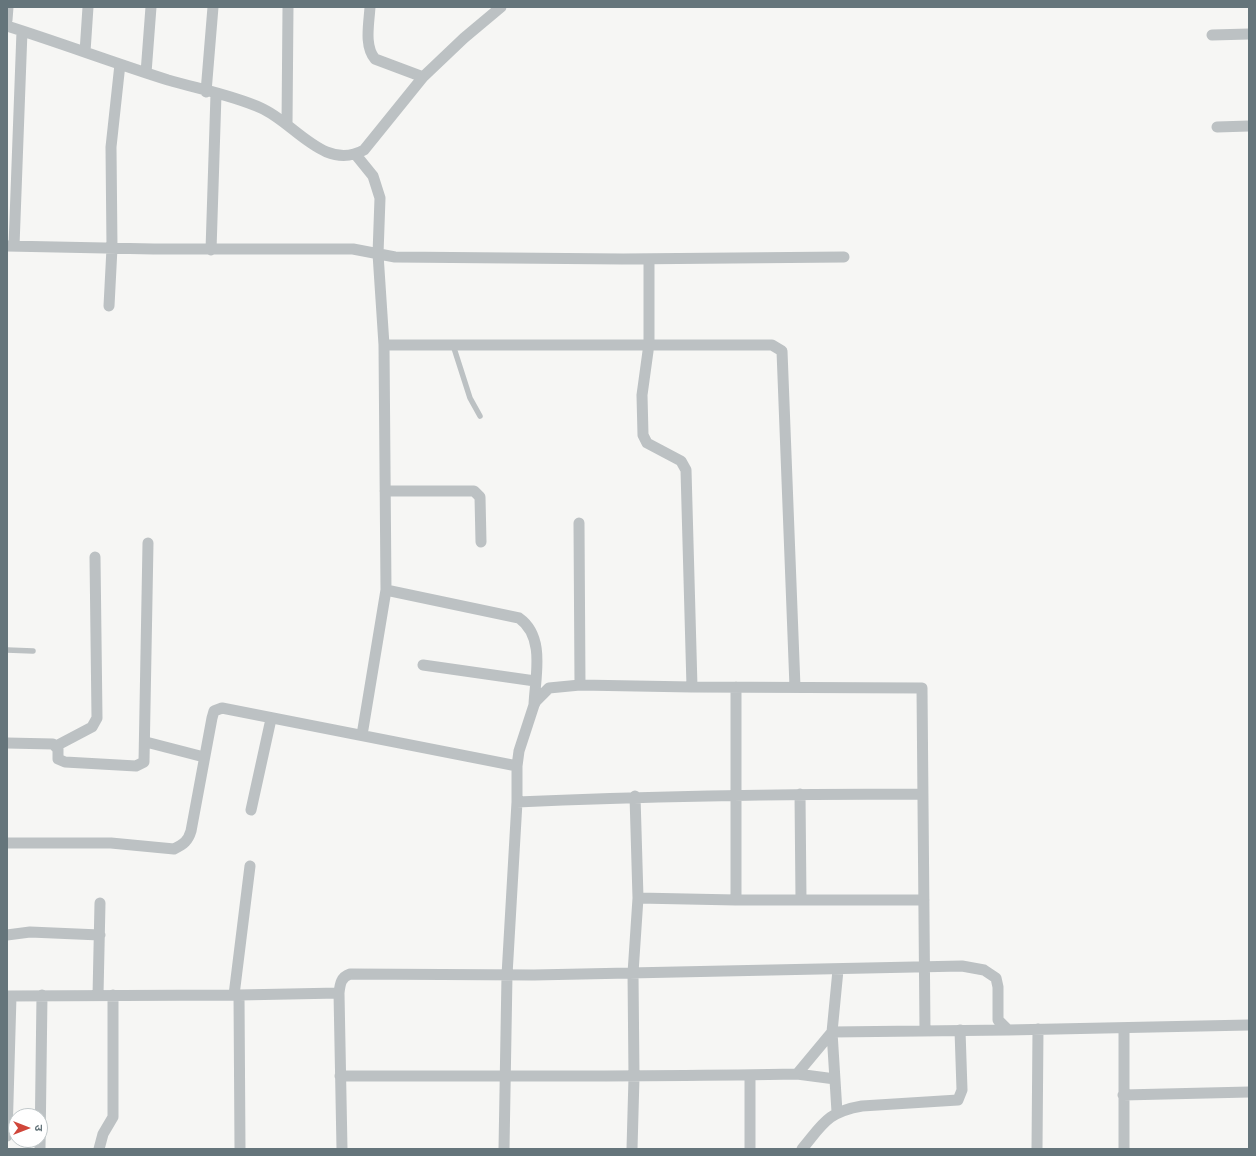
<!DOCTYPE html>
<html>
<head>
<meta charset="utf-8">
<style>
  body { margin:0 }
  #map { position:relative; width:1256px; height:1156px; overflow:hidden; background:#f6f6f4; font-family:Barlow,"Noto Sans Devanagari",sans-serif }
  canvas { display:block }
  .frame { position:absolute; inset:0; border:8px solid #65757b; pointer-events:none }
  .north { position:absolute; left:8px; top:1108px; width:40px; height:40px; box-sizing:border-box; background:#fff; border:1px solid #c1c8ca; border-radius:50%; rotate:90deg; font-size:11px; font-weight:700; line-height:16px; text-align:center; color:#65757b }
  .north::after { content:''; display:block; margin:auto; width:14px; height:18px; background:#d0463a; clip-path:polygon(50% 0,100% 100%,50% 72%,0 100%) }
</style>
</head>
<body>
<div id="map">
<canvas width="1256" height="1156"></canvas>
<div class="frame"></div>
<div class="north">उ</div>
</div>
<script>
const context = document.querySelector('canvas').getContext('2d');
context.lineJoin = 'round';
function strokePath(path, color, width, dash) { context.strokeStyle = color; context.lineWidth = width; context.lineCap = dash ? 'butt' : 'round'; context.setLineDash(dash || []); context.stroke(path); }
strokePath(new Path2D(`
  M 453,345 L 470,398 L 480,416
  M 7,650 L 33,651`), '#bcc1c3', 5.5);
strokePath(new Path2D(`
  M 370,7 C 369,24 364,46 375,59 L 423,77
  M 7,20 L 8,7
  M 7,26 C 61,43 114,63 168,80 C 199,89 232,95 261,108 C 294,122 324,172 364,150 L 423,77 L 464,38 L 501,7
  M 1212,35 L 1249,34
  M 85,52 L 88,7
  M 146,73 L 151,7
  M 206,92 L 213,7
  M 287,125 L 288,7
  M 1217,127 L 1249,126
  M 356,155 L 373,176 L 380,198 L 378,254 L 384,345 L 386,590 L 362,735
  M 7,246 L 154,249 L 353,249 L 395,257 L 623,259 L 844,257
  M 14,246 L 22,31
  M 211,250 L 216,94
  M 649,259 L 649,344 L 642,395 L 643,435 L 647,443 L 681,461 L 686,470 L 692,687
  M 109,306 L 112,248 L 111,147 L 120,64
  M 384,345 L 772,345 L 782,351 L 795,687
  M 385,491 L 474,491 L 480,497 L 481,542
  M 579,523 L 580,685
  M 386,590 L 519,618 C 546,637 535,677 534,705
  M 423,665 L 535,681
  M 146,742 L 204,757
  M 7,743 L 53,744 L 58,749 L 58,759 L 65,762 L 136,766 L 144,762 L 148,543
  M 56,746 L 92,727 L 97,718 L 95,557
  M 800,794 L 801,900
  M 517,802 C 652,796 788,794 923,794
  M 251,810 L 271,719
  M 7,843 L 111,843 L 174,849 C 184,844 188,841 191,831 L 212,718 L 214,711 L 222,708 L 517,766
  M 638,898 L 736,900 L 924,900
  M 736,900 L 736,687
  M 7,935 L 30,932 L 100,935
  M 98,995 L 100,903
  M 234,995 L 250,866
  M 239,995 L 240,1149
  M 7,996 L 239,995 L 339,993
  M 1124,1028 L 1124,1149
  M 797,1074 L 835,1079
  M 750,1075 L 750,1149
  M 340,1076 C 493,1076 645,1077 797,1074 L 832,1032 L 1008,1030
  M 1123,1095 L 1249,1092
  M 837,1112 L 832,1032 L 838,970
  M 7,1136 L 11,996
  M 40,1149 L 42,995
  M 99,1149 L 103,1134 L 113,1117 L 113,995
  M 342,1149 L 339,993 C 340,984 341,977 350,974 L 534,975 L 962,966 L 984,970 L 996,978 L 998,987 L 998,1020 L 1008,1030 L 1249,1025
  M 504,1149 L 507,975 L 517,802 L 517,766 L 519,751 L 534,705 L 536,701 L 549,688 L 580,685 L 692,687 L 922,688 L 925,1031
  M 632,1149 L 634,1077 L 633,973 L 638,898 L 635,796
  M 802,1149 C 823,1124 827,1112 862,1106 L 958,1100 L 962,1090 L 960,1030
  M 1037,1149 L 1038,1029`), '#bcc1c3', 11);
</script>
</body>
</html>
